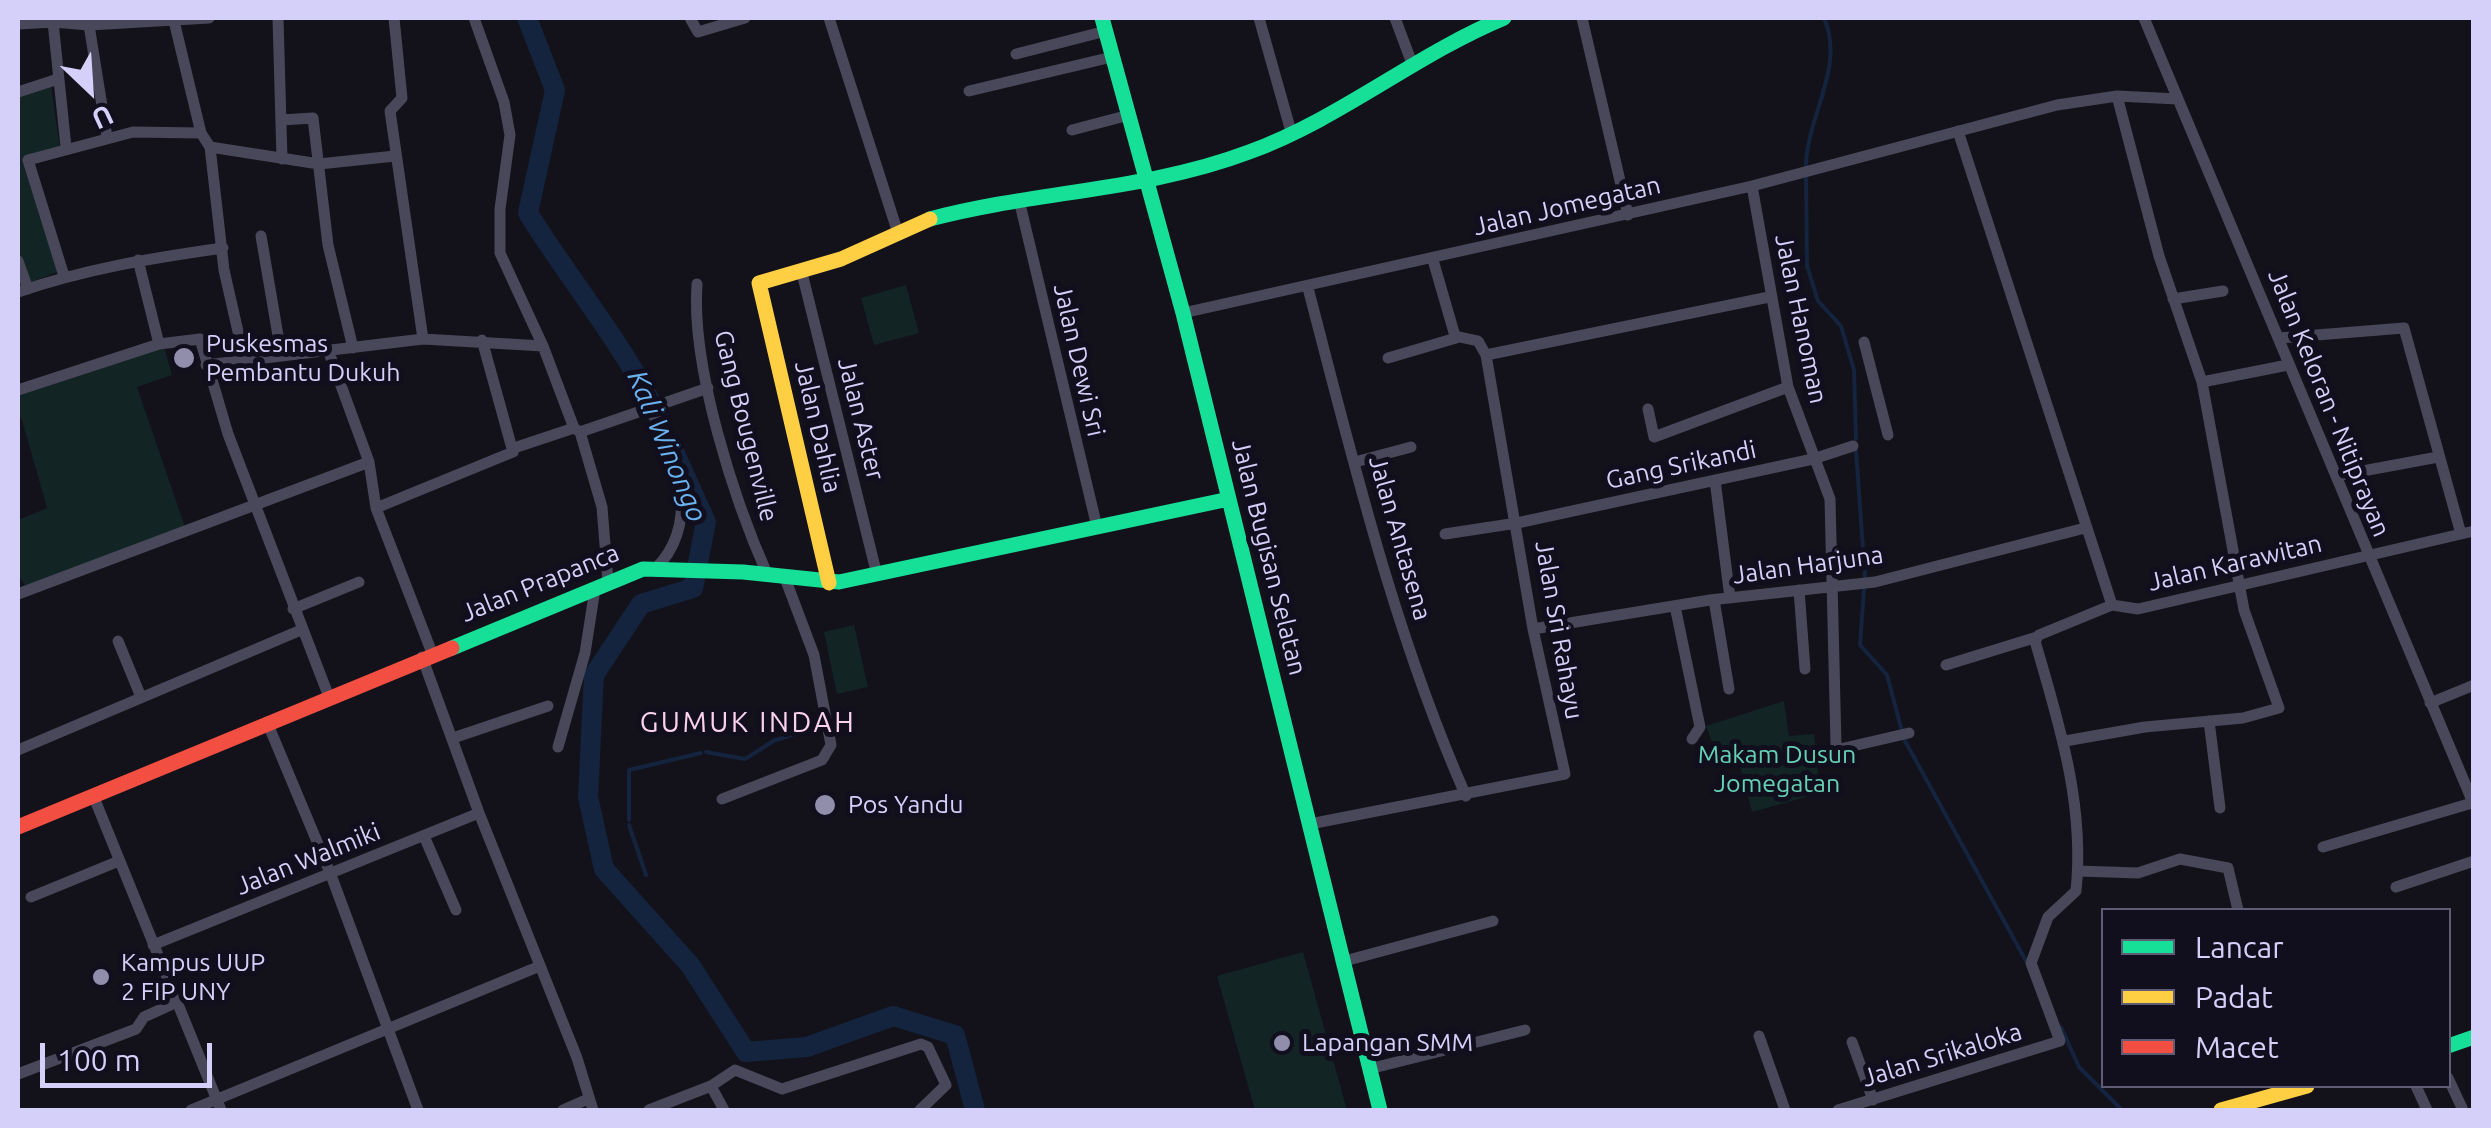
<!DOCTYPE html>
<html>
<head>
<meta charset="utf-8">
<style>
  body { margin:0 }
  #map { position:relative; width:2491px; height:1128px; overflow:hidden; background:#13121a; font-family:Ubuntu,sans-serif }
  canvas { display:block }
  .frame { position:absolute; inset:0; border:20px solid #d5d0fa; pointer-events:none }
  .legend { position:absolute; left:2101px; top:908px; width:350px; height:180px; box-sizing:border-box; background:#110e1e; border:2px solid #5f5c76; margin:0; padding:12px 18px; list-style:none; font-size:30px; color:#d5d0fa }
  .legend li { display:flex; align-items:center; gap:20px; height:50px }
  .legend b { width:50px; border:2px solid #5f5c76 }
  .north { position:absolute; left:40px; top:40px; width:100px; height:100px; -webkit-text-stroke:8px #110e1e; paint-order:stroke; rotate:155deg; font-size:28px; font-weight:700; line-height:40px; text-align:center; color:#d5d0fa }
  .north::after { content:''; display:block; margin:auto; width:35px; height:45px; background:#d5d0fa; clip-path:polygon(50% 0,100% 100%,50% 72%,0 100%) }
  .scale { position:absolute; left:40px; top:1043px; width:172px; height:45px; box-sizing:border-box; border:5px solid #d5d0fa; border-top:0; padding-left:12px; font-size:30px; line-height:35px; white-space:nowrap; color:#d5d0fa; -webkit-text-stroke:8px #110e1e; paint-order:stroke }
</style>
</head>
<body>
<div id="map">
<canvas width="2491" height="1128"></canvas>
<div class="frame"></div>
<ul class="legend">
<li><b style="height:12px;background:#16e098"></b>Lancar</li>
<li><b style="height:12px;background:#ffcf43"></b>Padat</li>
<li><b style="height:12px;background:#f24e42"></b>Macet</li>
</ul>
<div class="north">U</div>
<div class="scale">100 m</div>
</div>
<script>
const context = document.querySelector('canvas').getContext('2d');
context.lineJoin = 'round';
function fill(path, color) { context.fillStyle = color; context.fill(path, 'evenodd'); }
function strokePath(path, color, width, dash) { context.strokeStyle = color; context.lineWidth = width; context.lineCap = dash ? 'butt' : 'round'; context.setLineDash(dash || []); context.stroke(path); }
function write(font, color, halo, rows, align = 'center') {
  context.font = font + ' Ubuntu,sans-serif'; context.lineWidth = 10; context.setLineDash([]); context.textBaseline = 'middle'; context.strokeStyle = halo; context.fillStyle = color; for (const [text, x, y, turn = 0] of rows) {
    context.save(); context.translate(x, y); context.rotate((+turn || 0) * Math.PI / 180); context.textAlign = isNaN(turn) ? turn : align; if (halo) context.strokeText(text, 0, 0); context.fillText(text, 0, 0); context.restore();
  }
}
fill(new Path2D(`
  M 51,84 L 60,150 L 28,159 L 57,272 L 26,284 L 18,260 L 18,93 Z
  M 906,285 L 919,333 L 874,345 L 861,298 Z
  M 164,347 L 172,375 L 137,387 L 185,527 L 25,586 L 18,574 L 18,520 L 47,508 L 21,417 L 18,417 L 18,392 Z
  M 854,625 L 868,687 L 837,694 L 824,632 Z
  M 1784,701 L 1789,736 L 1814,734 L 1820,793 L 1752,812 L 1738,758 L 1719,761 L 1706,726 Z
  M 1303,952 L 1347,1110 L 1255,1110 L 1217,976 Z`), '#122424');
strokePath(new Path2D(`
  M 1806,167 C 1806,117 1846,67 1824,18
  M 1806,176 L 1807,266 L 1818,301 L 1841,326 L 1854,370 L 1856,439
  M 1856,451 L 1865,577
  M 1864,589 L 1860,645 L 1887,675 L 1904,739 L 2026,961
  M 773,741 L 815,727
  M 706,752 L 745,759 L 772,742
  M 629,820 L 629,770 L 701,753
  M 629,825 L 646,875
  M 2061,1027 L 2079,1067 L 2122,1110`), '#14243e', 4);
strokePath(new Path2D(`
  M 527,18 L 555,90 L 528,213 C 572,284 627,347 661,423
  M 673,449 L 706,522 L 693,588 L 641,604 L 594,675 L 588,797 L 604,869 L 690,965 L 746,1052 L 807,1047 L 893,1016 L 955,1035 L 975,1110`), '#14243e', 20);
strokePath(new Path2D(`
  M 278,18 L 282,159
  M 394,18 L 402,98 L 390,111 L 423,339
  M 474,18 L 504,102 L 510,135 L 500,209 L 500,253 L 543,346 L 574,428 L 580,432 L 602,507 L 608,582
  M 690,18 L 698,32 L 745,18
  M 829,18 L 897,230
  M 1259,18 L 1292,135
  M 1395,18 L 1413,66
  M 1582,18 L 1628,215
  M 2144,18 L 2474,805
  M 174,21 L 201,133 L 210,147 L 224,270 L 244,358
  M 18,24 L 53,22
  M 89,25 L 107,137
  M 1016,54 L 1106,31
  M 969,91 L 1112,57
  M 18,92 L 58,79
  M 281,120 L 313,118 L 328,245 L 353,348
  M 1072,130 L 1129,115
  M 1958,131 L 2112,605 L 2138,609 L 2474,531
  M 66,147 L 53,22 L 89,25 L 209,18
  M 210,147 L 319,164 L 395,156
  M 1752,186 L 1788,387 L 1830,499 L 1836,745 L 1840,749 L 1909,733
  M 1020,204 L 1097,527
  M 261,236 L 281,353
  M 138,260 L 159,344
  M 18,261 L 28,289
  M 802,273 L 877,575
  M 64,276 L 28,160 L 133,132 L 201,133
  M 697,284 C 691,367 734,500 768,576
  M 1308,288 C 1353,460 1394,633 1466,796
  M 18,292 C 85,269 152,258 223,248
  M 2173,299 L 2223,291
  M 1183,313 L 1752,186 L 2057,105 L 2117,96 L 2178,99
  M 2279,338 L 2404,328 L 2461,534
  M 1864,342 L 1888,435
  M 328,350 L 369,462 L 376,508 L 432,653
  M 1486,355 L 1769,297
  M 1388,358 L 1456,338
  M 206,365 L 423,339 L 543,346
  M 2202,382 L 2288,365
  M 18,390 L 159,344 L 200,339 L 228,434 L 329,697
  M 1648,409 L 1654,437 L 1788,387
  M 644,410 L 651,411 C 683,457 698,528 655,569
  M 580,432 L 708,388
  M 514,448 L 574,428
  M 1355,462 L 1411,447
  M 2336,476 L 2438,457
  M 1715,480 L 1730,598
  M 376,508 L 513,452 L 482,340
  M 1445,534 L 1517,523 L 1813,459 L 1853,446
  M 1799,590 L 1805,669
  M 18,594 L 369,462
  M 1714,600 L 1729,689
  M 1675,606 L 1700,727 L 1692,739
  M 293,609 L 359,582
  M 1533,629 L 1710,600 L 1875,582 L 2085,528
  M 118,641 L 141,697
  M 422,657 L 479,813 L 577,1058 L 593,1110
  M 1946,665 L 2037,637
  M 2430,703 L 2474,685
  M 2209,721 L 2220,808
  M 267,722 L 331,875 L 418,1110
  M 453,738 L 548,706
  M 2065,741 L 2145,727 L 2243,718 L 2279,708 L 2244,610 L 2202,382 L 2159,256 L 2117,96
  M 558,747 L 585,653 L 595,589
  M 18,750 L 301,630
  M 93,795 L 221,1110
  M 722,799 L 822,760 L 831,745 L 814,655 L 785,578
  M 1310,824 L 1565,774 L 1533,629 L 1486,355 L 1478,341 L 1455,336 L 1433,260
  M 424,836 L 456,910
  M 2323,847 L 2472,803
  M 2078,871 L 2138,873 L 2180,859 L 2228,868 L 2238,910
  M 2396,887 L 2474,861
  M 31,897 L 119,861
  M 153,945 L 479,813
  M 1341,962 L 1493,921
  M 1759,1036 L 1785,1110
  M 1852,1042 L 1873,1100
  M 1369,1069 L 1525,1030
  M 18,1074 L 136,1029 L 144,1017 L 177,1002
  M 2448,1078 L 2463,1110
  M 711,1086 L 724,1110
  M 2416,1086 L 2427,1110
  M 191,1110 L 540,966
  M 563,1110 L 588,1099
  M 649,1110 L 711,1086 L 735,1070 L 782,1089 L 921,1044 L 928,1047 L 946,1085 L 920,1110
  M 1838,1110 L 2060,1041 L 2031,963 L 2048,917 L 2076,891 C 2085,804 2059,724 2035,641 L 2039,635 L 2112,605`), '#49485a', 11);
strokePath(new Path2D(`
  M 1102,18 L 1183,313 L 1380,1110
  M 930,219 C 1035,191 1146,191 1249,152 C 1340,119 1415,55 1504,18
  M 452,648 L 643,569 L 743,572 L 839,582 L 1229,499
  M 2448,1046 L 2474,1037`), '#16e098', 15);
strokePath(new Path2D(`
  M 829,583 L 759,283 L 841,259 L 930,219
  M 2221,1110 L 2307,1086`), '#ffcf43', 15);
strokePath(new Path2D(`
  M 18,827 L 452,648`), '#f24e42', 15);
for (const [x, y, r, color] of [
  [184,358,12,"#918eac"],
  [825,805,12,"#918eac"],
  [101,977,10,"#918eac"],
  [1282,1043,10,"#918eac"]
]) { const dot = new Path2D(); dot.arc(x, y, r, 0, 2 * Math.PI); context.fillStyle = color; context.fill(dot); strokePath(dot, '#110e1e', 4); }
write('25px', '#d5d0fa', '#110e1e', [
  ["Jalan Jomegatan",1567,206,-13],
  ["Jalan Hanoman",1801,319,78],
  ["Jalan Dewi Sri",1079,360,77],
  ["Jalan Keloran - Nitiprayan",2329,403,68],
  ["Jalan Aster",861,419,76],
  ["Gang Bougenville",746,426,76],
  ["Jalan Dahlia",818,427,77],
  ["Gang Srikandi",1681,465,-12],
  ["Jalan Antasena",1400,538,74],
  ["Jalan Bugisan Selatan",1269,557,76],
  ["Jalan Karawitan",2235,563,-13],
  ["Jalan Harjuna",1808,565,-8],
  ["Jalan Prapanca",540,583,-22],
  ["Jalan Sri Rahayu",1559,630,80],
  ["Jalan Walmiki",308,859,-22],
  ["Jalan Srikaloka",1942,1055,-17]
]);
write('25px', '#d5d0fa', '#110e1e', [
  ["Puskesmas",206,344],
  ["Pembantu Dukuh",206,373],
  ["Pos Yandu",848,805],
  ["Kampus UUP",121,963],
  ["2 FIP UNY",121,992],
  ["Lapangan SMM",1302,1043]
], 'left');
write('25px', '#65d1b5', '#110e1e', [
  ["Makam Dusun",1777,755],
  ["Jomegatan",1777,784]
]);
write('italic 28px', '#6ab2ef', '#110e1e', [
  ["Kali Winongo",667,446,67]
]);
context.letterSpacing = '2.5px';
write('28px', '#fad2ec', '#110e1e', [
  ["GUMUK INDAH",748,723]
]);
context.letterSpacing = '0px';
</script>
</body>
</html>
